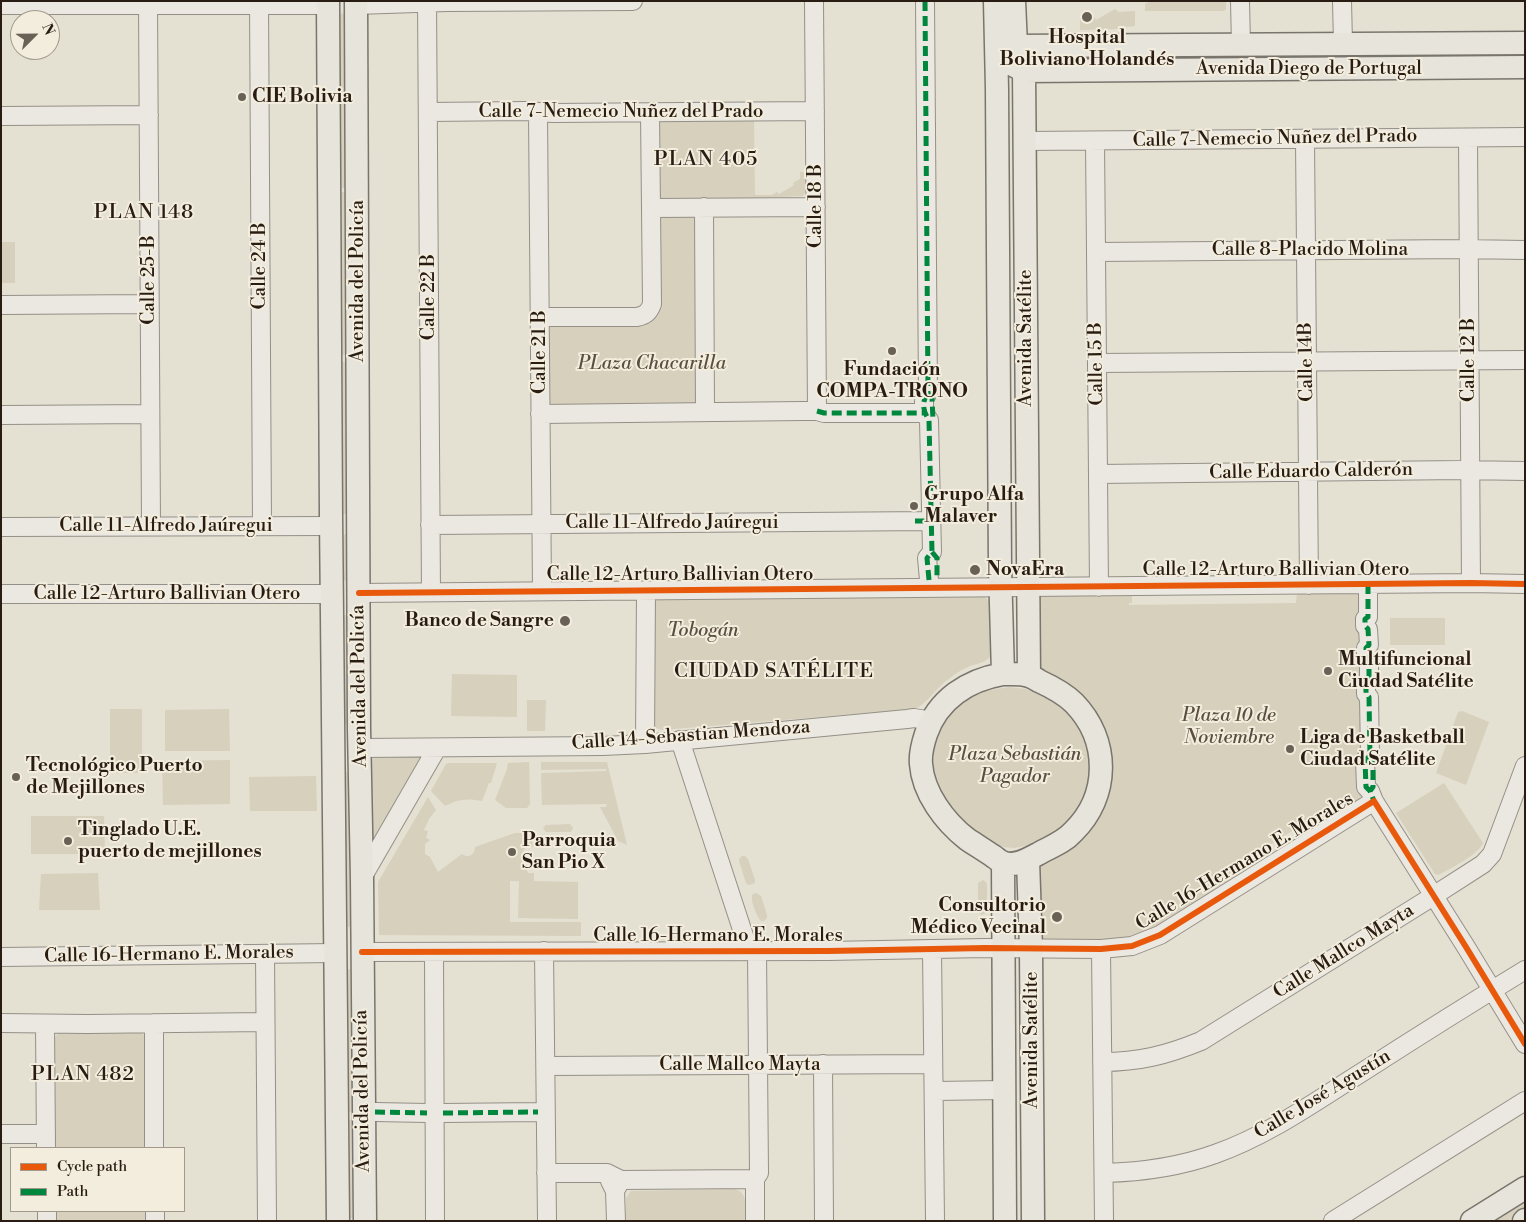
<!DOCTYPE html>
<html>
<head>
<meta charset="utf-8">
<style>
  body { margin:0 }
  #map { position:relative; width:1526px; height:1222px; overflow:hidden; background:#e4e0d2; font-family:"Libre Bodoni",serif }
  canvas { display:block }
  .frame { position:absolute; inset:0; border:2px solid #291c13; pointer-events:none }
  .legend { position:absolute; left:10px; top:1147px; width:175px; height:65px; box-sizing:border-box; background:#f3eddd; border:1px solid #a2998c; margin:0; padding:6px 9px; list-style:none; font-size:15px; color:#291c13 }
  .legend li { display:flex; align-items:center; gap:10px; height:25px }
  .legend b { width:25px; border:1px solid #a2998c }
  .north { position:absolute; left:10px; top:10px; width:50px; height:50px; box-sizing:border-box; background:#f3eddd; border:1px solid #a2998c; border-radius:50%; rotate:67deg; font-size:14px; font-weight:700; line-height:20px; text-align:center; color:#291c13 }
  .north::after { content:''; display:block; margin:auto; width:18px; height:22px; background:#6a6156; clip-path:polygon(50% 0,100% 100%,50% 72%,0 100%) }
</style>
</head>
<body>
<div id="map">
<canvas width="1526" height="1222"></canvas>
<div class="frame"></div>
<ul class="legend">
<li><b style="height:6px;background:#e8590c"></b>Cycle path</li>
<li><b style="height:6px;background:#00873e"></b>Path</li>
</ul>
<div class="north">N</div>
</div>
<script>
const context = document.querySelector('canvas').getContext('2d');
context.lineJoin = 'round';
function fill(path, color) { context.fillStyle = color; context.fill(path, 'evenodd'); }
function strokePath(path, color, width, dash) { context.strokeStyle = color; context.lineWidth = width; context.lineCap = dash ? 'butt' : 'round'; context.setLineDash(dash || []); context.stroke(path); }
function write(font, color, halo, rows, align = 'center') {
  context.font = font + ' "Libre Bodoni",serif'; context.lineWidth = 4; context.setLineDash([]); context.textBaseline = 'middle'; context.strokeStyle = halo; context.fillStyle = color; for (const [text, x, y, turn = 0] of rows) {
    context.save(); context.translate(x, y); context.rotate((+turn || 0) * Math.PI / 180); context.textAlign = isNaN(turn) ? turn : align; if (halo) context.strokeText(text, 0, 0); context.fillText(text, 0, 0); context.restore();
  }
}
fill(new Path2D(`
  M 1150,1 L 1226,1 L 1226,9 L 1224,11 L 1145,11 L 1145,4 Z
  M 1115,9 L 1119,12 L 1135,11 L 1135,26 L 1126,27 L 1120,29 L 1080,30 L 1080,18 L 1087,15 L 1089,19 L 1094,17 L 1096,20 Z
  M 342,13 L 346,16 L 348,188 L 339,188 L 338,16 Z
  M 1396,51 L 1525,51 L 1525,58 L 1396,60 Z
  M 1046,53 L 1135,53 L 1135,61 L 1046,62 Z
  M 1140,53 L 1226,53 L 1227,56 L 1226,59 L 1140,61 Z
  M 1256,54 L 1336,54 L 1336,59 L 1256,59 L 1255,57 Z
  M 754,118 L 755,195 L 772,195 L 777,192 L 779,194 L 794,185 L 793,183 L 800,179 L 800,172 L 805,172 L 805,192 L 803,196 L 755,198 L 755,201 L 662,200 L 659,197 L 658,125 L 662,120 Z
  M 339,192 L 348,192 L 348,355 L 339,355 Z
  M 661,216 L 695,216 L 696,219 L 697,402 L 696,404 L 548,406 L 548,325 L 645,323 L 659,219 Z
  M 1,242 L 15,242 L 15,283 L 1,283 Z
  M 339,362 L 348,362 L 349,514 L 341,514 Z
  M 346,534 L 348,536 L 350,579 L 346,581 L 342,579 L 342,536 Z
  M 1297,593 L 1360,594 L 1363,790 L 1362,796 L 1359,800 L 1321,823 L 1308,821 L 1243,862 L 1240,875 L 1153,928 L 1132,937 L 1114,940 L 1042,940 L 1041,938 L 1038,870 L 1040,866 L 1111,760 L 1040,670 L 1040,597 L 1043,595 L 1130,595 L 1132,596 L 1132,603 L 1129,603 L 1129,605 L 1296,603 Z
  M 985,597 L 990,602 L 991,656 C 985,663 979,663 970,666 C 963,669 956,673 950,678 C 937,686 928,703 915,709 L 662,730 L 656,728 L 652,723 L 655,599 Z
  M 342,615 L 350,615 L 351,724 L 343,725 Z
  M 1390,618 L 1445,618 L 1445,645 L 1390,645 Z
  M 452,674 L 517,675 L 517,717 L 451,716 Z
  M 1009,687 L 1034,690 L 1059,703 L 1082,728 L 1092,763 L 1092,775 L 1084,801 L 1060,832 L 1035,844 L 1014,848 L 1003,847 L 988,842 L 974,835 L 944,800 L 933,776 L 931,757 L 938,731 L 948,717 L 957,707 L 968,699 L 984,691 Z
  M 527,700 L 546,700 L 545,731 L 527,731 Z
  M 110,709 L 142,709 L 142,773 L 110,773 Z
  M 229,709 L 230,751 L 165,751 L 165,710 Z
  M 1462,711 L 1489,722 L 1466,785 L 1436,773 L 1458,712 Z
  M 376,757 L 419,757 L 420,759 L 376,837 L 373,838 L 371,837 L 370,760 Z
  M 230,760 L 230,804 L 163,805 L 162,761 Z
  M 529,762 L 530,804 L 527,808 L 506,808 L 495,800 L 507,769 L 508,763 Z
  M 541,762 L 607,762 L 627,845 L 618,841 L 600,807 L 606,807 L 607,804 L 542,805 L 541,773 L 606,771 L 606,769 L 541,770 Z
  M 449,763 L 497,763 L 491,783 L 489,783 L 482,801 C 468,798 457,799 445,806 L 431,791 L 446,764 Z
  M 343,772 L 352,772 L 353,927 L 345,927 Z
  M 316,776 L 317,811 L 250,811 L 249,777 Z
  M 1444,783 L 1483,843 C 1478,855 1450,869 1438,875 L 1435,874 L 1396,813 Z
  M 428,797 L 436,810 L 429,819 L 424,830 L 428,831 L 426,838 L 430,840 L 425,844 L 425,854 L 430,857 L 438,872 L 462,854 C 468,859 475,855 475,847 L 515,833 L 523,833 L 527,836 L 532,836 L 533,847 L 526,847 L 521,854 C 521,862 526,866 528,873 L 534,873 L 534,881 L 578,882 L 578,919 L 518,918 L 519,881 L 510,881 L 510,922 L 581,922 L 581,936 L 379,935 L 378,882 Z
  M 31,816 L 104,816 L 105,854 L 31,854 Z
  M 570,824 L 573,828 L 571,832 L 546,832 L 543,828 L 546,825 Z
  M 742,856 L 745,856 L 748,859 L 755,880 L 755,883 L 749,885 L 746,883 L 739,861 L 739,859 Z
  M 98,873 L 100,910 L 39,910 L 41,874 Z
  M 983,880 L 986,882 L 987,884 L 987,911 L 986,913 L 981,915 L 978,911 L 978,883 Z
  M 756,893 L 761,896 L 767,915 L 767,918 L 764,921 L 761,921 C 756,915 751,902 752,895 Z
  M 349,969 L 352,970 L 355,1112 L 346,1112 L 346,971 Z
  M 62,1032 L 139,1032 L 143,1034 L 145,1038 L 146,1148 L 54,1148 L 54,1039 L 58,1033 Z
  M 346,1120 L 355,1120 L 356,1218 L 347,1218 Z
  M 735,1189 C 749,1193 745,1209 745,1221 L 626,1221 L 626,1198 L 631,1191 Z
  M 1525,1200 L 1525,1210 L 1507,1221 L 1492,1221 Z
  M 55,1211 L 147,1211 L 147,1221 L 55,1221 Z`), '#d6d0bd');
const minor = new Path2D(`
  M 148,1 L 151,526
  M 259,1 L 262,526
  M 427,1 L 431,592
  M 814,1 L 817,411
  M 925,1 L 928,393
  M 1240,1 L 1241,45
  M 1342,1 L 1343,43
  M 1,5 L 328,5
  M 356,5 L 447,2 L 633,1
  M 428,112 L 525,111 L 553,113 L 815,111
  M 538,113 L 542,591
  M 1,116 L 149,115
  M 1468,138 L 1471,583
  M 1305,140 L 1309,585
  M 1024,141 L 1525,137
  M 1095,141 L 1099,587
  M 704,207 L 705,412
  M 652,208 L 816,207
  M 1096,252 L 1462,249 L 1525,250
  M 1,305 L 149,304
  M 540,317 L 637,317 C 646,315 649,312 652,304 L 650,113
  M 1097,363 L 1525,360
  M 924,401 L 924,413 L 929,420 L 932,552
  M 540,414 L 803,411 L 817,411 L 824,413 L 924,413
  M 1,415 L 150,414
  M 1098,474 L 1461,470 L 1525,471
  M 430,525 L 930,521
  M 1,527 L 331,526
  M 929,580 L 927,558 L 932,552
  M 1368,584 L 1368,617 L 1365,619 L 1365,626 L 1368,629 L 1369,645 L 1366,648 L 1366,657 L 1369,661 L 1369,682 L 1366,685 L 1366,694 L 1369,697 L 1370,756 L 1365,760 L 1366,787 L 1370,791 L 1374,801 L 1466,947 L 1525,1044
  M 359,593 L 1471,583 L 1525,584
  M 1,594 L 332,594
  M 680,740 L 749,951
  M 645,744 L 646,590
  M 360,748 L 603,746 L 645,744 L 907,719 L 914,718 L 932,721
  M 362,878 L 437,748
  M 932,949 L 935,1221
  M 1101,949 L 1104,1221
  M 544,951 L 547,1221
  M 362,952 L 828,951 L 985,948 L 1101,949 L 1132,946 L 1160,935 L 1374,801
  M 434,952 L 435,1221
  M 265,954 L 267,1221
  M 1,957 L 336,953
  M 1,1023 L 87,1024 L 265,1022
  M 154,1023 L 154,1148
  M 45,1025 L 46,1148
  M 1102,1062 C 1139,1062 1167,1055 1201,1041 L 1427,900 L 1483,864 L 1492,854 L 1525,766
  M 823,1064 L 824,1221
  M 546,1066 L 933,1064
  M 934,1091 L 1004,1090
  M 375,1112 L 427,1113
  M 443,1113 L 538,1112
  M 1,1134 L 46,1134
  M 546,1173 L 607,1173 L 621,1180
  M 1104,1173 C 1142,1172 1179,1167 1215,1154 C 1269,1135 1316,1101 1364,1071 C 1417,1037 1471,1003 1525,970
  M 610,1181 L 615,1191 L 616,1221
  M 615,1191 L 621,1180 L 755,1179
  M 47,1211 L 47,1221
  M 155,1211 L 155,1221
  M 755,1221 L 755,1179 L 759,1173 L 757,951
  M 1333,1221 L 1525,1101`);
const major = new Path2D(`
  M 328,1 L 331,516 L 338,1221
  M 356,1 L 359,729 L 362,878 L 365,1221
  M 995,1 L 997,89 L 1000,569 L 1003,674
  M 1014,1 L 1016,46 L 1024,71 L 1029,676
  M 1004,53 L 1016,46 L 1525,43
  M 1011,64 L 1024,71 L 1525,67
  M 1003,674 C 1011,674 1021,673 1029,676 C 1033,677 1036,679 1039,681 C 1052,687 1064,693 1074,703 C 1110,740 1110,796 1073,832 C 1063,843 1050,847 1038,854 C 1028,859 1014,868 1002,862 C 999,861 996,858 993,856 C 984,850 976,845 967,839 C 945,822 923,793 921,764 C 920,754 923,743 926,734 C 938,699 968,680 1003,674 Z
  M 1028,860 L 1031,949 L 1033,1221
  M 1003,863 L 1005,1221
  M 1472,1221 L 1525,1188
  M 1524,1221 L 1525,1220`);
strokePath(minor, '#949087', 20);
strokePath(major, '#79756d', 25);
strokePath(minor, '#ebe8e1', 18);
strokePath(major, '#e7e4dc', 22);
strokePath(new Path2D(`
  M 925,1 L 928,393
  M 928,393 C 921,402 923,411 929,420 L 932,552
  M 928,393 L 932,398 L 933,420
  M 817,411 L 824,413 L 924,413
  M 915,521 L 930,521
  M 932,552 L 937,558 L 937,578
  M 929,580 L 927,558 L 932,552
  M 1368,584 L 1368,617 L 1365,619 L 1365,626 L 1368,629 L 1369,645 L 1366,648 L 1366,657 L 1369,661 L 1369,682 L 1366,685 L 1366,694 L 1369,697 L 1370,756 L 1365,760 L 1366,787 L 1370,791 L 1374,801
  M 1370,756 L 1373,760 L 1373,787 L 1370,791
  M 375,1112 L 427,1113
  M 443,1113 L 538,1112`), '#00873e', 5, [10, 5]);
strokePath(new Path2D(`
  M 359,593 L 1471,583 L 1525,584
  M 362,952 L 828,951 L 985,948 L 1101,949 L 1132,946 L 1160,935 L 1374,801 L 1466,947 L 1525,1044`), '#e8590c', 6);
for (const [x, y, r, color] of [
  [1087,17,6,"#6a6156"],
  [242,97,5,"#6a6156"],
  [892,351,5,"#6a6156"],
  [914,506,5,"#6a6156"],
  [975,570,6,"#6a6156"],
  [565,621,6,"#6a6156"],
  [1328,671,5,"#6a6156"],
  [1290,749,5,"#6a6156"],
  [16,777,5,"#6a6156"],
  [68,841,5,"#6a6156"],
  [512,852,5,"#6a6156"],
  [1057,917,6,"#6a6156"]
]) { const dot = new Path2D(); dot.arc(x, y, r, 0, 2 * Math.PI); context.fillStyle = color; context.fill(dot); strokePath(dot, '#f3eddd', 2); }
write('bold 19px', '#291c13', '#f3eddd', [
  ["Hospital",1087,38,"center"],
  ["Boliviano Holandés",1087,60,"center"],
  ["CIE Bolivia",252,97],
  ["Fundación",892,370,"center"],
  ["COMPA-TRONO",892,392,"center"],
  ["Grupo Alfa",924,495],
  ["Malaver",924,517],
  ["NovaEra",986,570],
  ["Banco de Sangre",554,621,"right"],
  ["Multifuncional",1338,660],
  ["Ciudad Satélite",1338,682],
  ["Liga de Basketball",1300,738],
  ["Ciudad Satélite",1300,760],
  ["Tecnológico Puerto",26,766],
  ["de Mejillones",26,788],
  ["Tinglado U.E.",78,830],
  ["puerto de mejillones",78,852],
  ["Parroquia",522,841],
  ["San Pio X",522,863],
  ["Consultorio",1046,906,"right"],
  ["Médico Vecinal",1046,928,"right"]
], 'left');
write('19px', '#291c13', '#f3eddd', [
  ["Avenida Diego de Portugal",1309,69],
  ["Calle 7-Nemecio Nuñez del Prado",621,112],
  ["Calle 7-Nemecio Nuñez del Prado",1275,139,-1],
  ["Calle 18 B",816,206,-90],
  ["Calle 8-Placido Molina",1310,250],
  ["Calle 24 B",260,266,-90],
  ["Calle 25-B",149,280,-90],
  ["Avenida del Policía",358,281,-90],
  ["Calle 22 B",429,297,-90],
  ["Avenida Satélite",1026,338,-90],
  ["Calle 21 B",540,352,-90],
  ["Calle 12 B",1469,360,-90],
  ["Calle 14B",1307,362,-91],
  ["Calle 15 B",1097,364,-91],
  ["Calle Eduardo Calderón",1311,472,-1],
  ["Calle 11-Alfredo Jaúregui",672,523],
  ["Calle 11-Alfredo Jaúregui",166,526],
  ["Calle 12-Arturo Ballivian Otero",1276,570],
  ["Calle 12-Arturo Ballivian Otero",680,575],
  ["Calle 12-Arturo Ballivian Otero",167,594],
  ["Avenida del Policía",360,686,-91],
  ["Calle 14-Sebastian Mendoza",691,736,-4],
  ["Calle 16-Hermano E. Morales",1245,862,-31],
  ["Calle 16-Hermano E. Morales",718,936],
  ["Calle Mallco Mayta",1344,952,-32],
  ["Calle 16-Hermano E. Morales",169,955,-1],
  ["Avenida Satélite",1032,1040,-90],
  ["Calle Mallco Mayta",740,1065],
  ["Avenida del Policía",363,1091,-91],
  ["Calle José Agustín",1323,1095,-31]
]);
write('italic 19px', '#5a4e41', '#f3eddd', [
  ["PLaza Chacarilla",652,364],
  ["Tobogán",703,631],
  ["Plaza 10 de",1229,716],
  ["Noviembre",1229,738],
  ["Plaza Sebastián",1015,755],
  ["Pagador",1015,777]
]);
context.letterSpacing = '1px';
write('20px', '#291c13', '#f3eddd', [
  ["PLAN 405",706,160],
  ["PLAN 148",144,213],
  ["CIUDAD SATÉLITE",774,672],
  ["PLAN 482",83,1075]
]);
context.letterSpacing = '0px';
</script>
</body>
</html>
